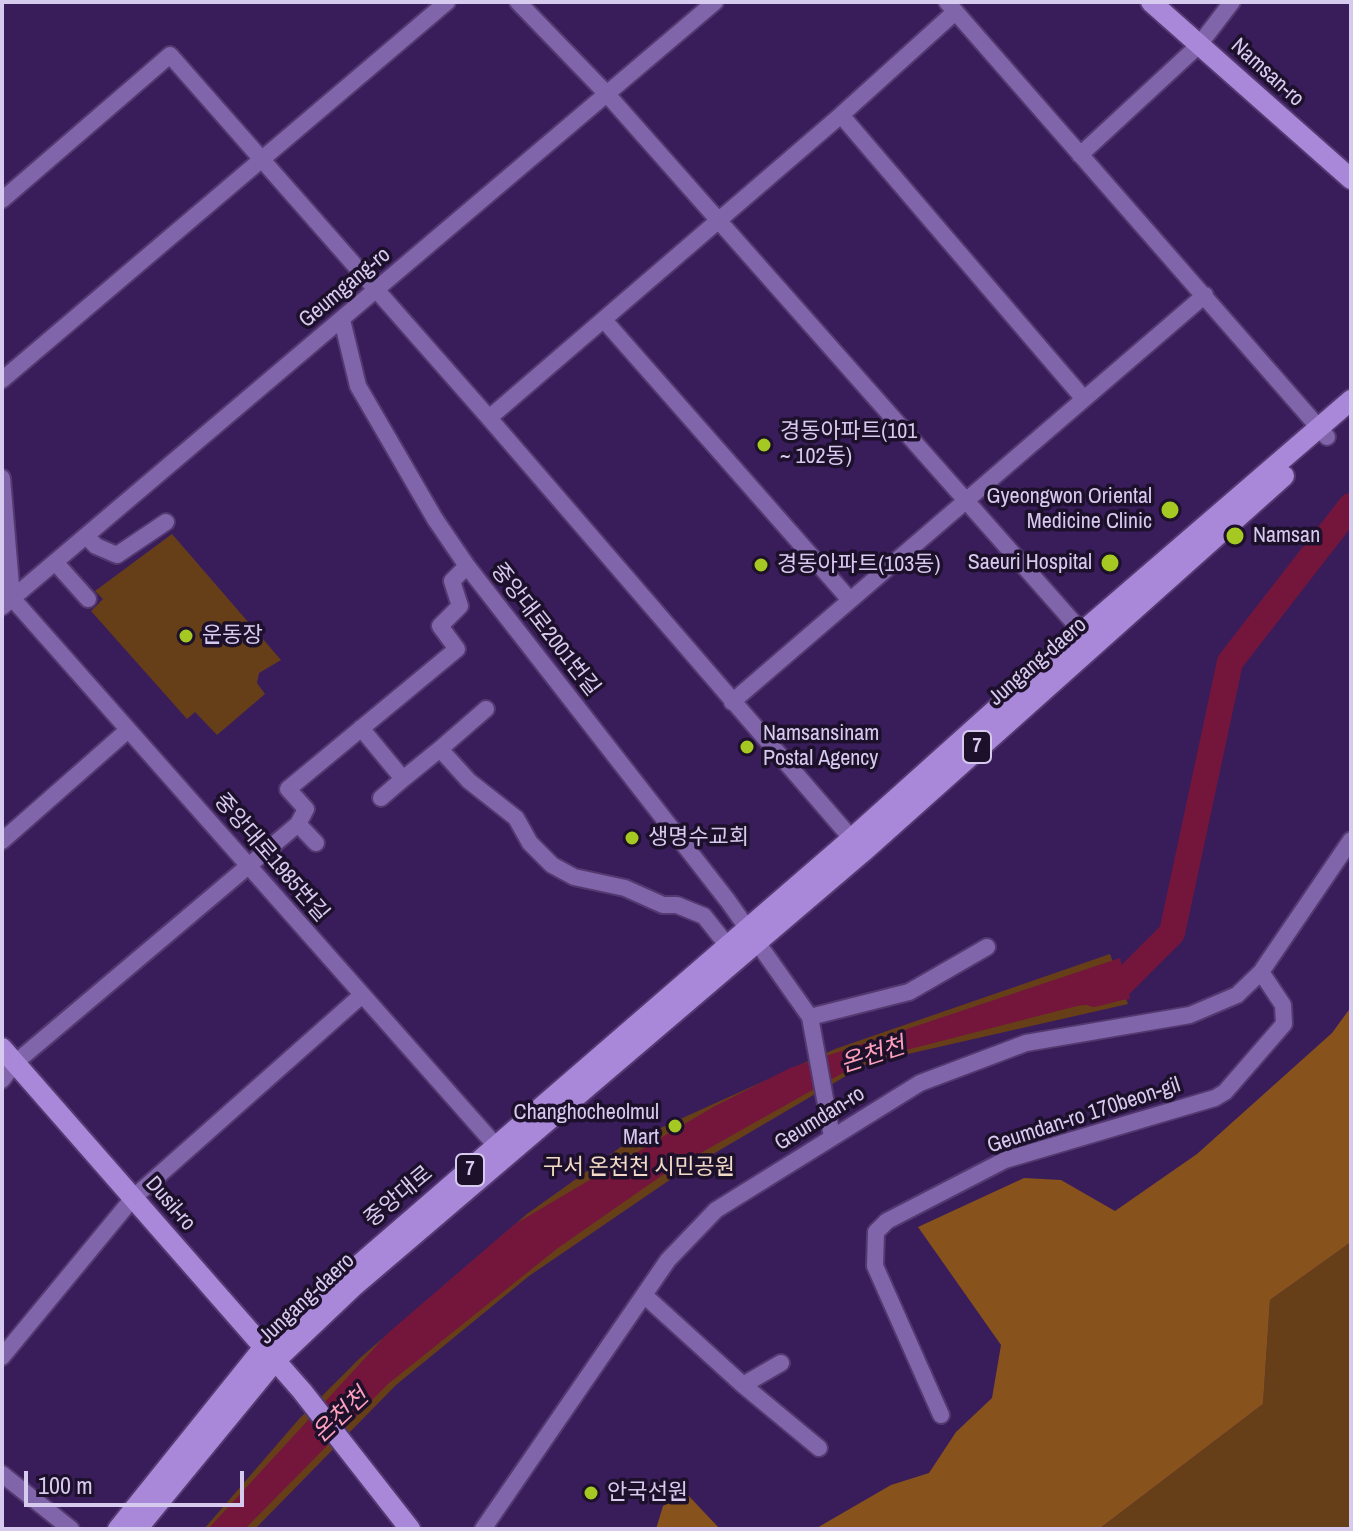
<!DOCTYPE html>
<html>
<head>
<meta charset="utf-8">
<style>
  body { margin:0 }
  #map { position:relative; width:1353px; height:1531px; overflow:hidden; background:#391d5a; font-family:"Archivo Narrow",sans-serif }
  canvas { display:block }
  .frame { position:absolute; inset:0; border:4px solid #d7caef; pointer-events:none }
  .scale { position:absolute; left:24px; top:1471px; width:220px; height:36px; box-sizing:border-box; border:4px solid #d7caef; border-top:0; padding-left:10px; font-size:24px; line-height:28px; white-space:nowrap; color:#d7caef; -webkit-text-stroke:6px #1c102b; paint-order:stroke }
</style>
</head>
<body>
<div id="map">
<canvas width="1353" height="1531"></canvas>
<div class="frame"></div>
<div class="scale">100 m</div>
</div>
<script>
const context = document.querySelector('canvas').getContext('2d');
context.lineJoin = 'round';
function fill(path, color) { context.fillStyle = color; context.fill(path, 'evenodd'); }
function strokePath(path, color, width, dash) { context.strokeStyle = color; context.lineWidth = width; context.lineCap = dash ? 'butt' : 'round'; context.setLineDash(dash || []); context.stroke(path); }
function write(font, color, halo, rows, align = 'center') {
  context.font = font + ' "Archivo Narrow","Noto Sans KR",sans-serif'; context.lineWidth = 7; context.setLineDash([]); context.textBaseline = 'middle'; context.strokeStyle = halo; context.fillStyle = color; for (const [text, x, y, turn = 0] of rows) {
    context.save(); context.translate(x, y); context.rotate((+turn || 0) * Math.PI / 180); context.textAlign = isNaN(turn) ? turn : align; if (halo) context.strokeText(text, 0, 0); context.fillText(text, 0, 0); context.restore();
  }
}
fill(new Path2D(`
  M 172,534 L 281,660 L 259,673 L 257,683 L 265,694 L 217,735 L 195,712 L 187,719 L 91,611 L 103,599 L 95,591 Z
  M 1110,954 L 1128,1004 L 868,1063 L 674,1177 L 529,1276 L 396,1385 L 255,1529 L 204,1529 L 299,1419 L 360,1358 L 527,1214 L 625,1144 L 835,1049 Z
  M 1351,1242 L 1351,1529 L 1099,1529 L 1263,1404 L 1270,1300 Z`), '#663f19');
fill(new Path2D(`
  M 1351,1007 L 1351,1242 L 1270,1300 L 1263,1404 L 1099,1529 L 815,1529 L 891,1485 L 929,1473 L 956,1432 L 992,1398 L 1001,1345 L 918,1227 L 1024,1178 L 1061,1180 L 1115,1211 L 1197,1154 L 1332,1033 Z
  M 685,1492 L 720,1529 L 656,1529 L 663,1506 Z`), '#88521c');
fill(new Path2D(`
  M 1120,958 L 1130,999 L 1077,1006 L 864,1061 L 667,1172 L 558,1248 L 388,1384 L 245,1529 L 208,1529 L 388,1333 L 515,1224 L 715,1106 L 790,1068 Z`), '#74163c');
strokePath(new Path2D(`
  M 1094,994 L 1117,988 L 1172,933 L 1230,662 L 1351,506`), '#74163c', 26);
const minor = new Path2D(`
  M 518,2 L 606,93 L 1090,641
  M 947,2 L 1327,437
  M 841,115 L 1084,399
  M 1080,155 L 1199,45 L 1232,2
  M 2,200 L 170,55 L 489,418 L 858,846
  M 342,320 L 358,386 L 435,519 L 467,566 L 728,901 L 810,1017 L 832,1137
  M 604,320 L 850,600
  M 2,380 L 447,2
  M 489,418 L 841,115 L 955,12
  M 2,478 L 12,598 L 497,1147
  M 86,536 L 96,546 L 117,555 L 166,522
  M 55,562 L 88,599
  M 2,607 L 715,2
  M 732,702 L 1205,295
  M 361,728 L 403,779 L 440,749 L 469,781 L 516,818 L 530,843 L 552,865 L 574,877 L 625,888 L 663,905 L 677,905 L 704,916 L 727,945
  M 440,749 L 486,709
  M 381,798 L 403,779
  M 298,824 L 316,843
  M 2,841 L 128,730
  M 810,1017 L 909,992 L 987,947
  M 2,1080 L 15,1063 L 298,824 L 306,809 L 288,789 L 457,649 L 440,626 L 460,606 L 452,581 L 467,566
  M 644,1295 L 743,1385 L 781,1363
  M 2,1357 L 133,1198 L 362,995
  M 743,1385 L 819,1448
  M 941,1415 L 875,1266 L 876,1232 L 887,1221 L 1005,1160 L 1215,1098 L 1225,1092 L 1284,1024 L 1283,1005 L 1261,972
  M 2,1474 L 71,1529
  M 483,1529 L 668,1260 L 716,1210 L 920,1083 L 1026,1043 L 1190,1015 L 1237,995 L 1261,972 L 1351,840`);
const major = new Path2D(`
  M 1151,2 L 1351,179
  M 2,1048 L 302,1391 L 410,1529
  M 118,1529 L 264,1347 L 851,839 L 1082,632 L 1351,400
  M 137,1529 L 275,1361 L 353,1287 L 863,852 L 1284,476`);
strokePath(minor, '#543970', 20);
strokePath(major, '#543970', 24);
strokePath(minor, '#8165aa', 16);
strokePath(major, '#a988d9', 20);
for (const [x, y, r, color] of [
  [764,445,8,"#a5c822"],
  [1170,510,10,"#a5c822"],
  [1235,536,10,"#a5c822"],
  [1110,563,10,"#a5c822"],
  [761,565,8,"#a5c822"],
  [186,636,8,"#a5c822"],
  [747,747,8,"#a5c822"],
  [632,838,8,"#a5c822"],
  [675,1126,8,"#a5c822"],
  [591,1493,8,"#a5c822"]
]) { const dot = new Path2D(); dot.arc(x, y, r, 0, 2 * Math.PI); context.fillStyle = color; context.fill(dot); strokePath(dot, '#1c102b', 3); }
for (const [x, y, w] of [
  [977,747,28],
  [470,1170,28]
]) { const box = new Path2D(); box.roundRect(x - w / 2, y - 16, w, 32, 6); context.fillStyle = '#1c102b'; context.fill(box); strokePath(box, '#d7caef', 2); }
write('bold 20px', '#d7caef', null, [
  ["7",977,747],
  ["7",470,1170]
]);
write('22px', '#d7caef', '#1c102b', [
  ["Namsan-ro",1267,73,42],
  ["Geumgang-ro",345,288,-40],
  ["중앙대로2001번길",545,630,52],
  ["Jungang-daero",1038,662,-41],
  ["중앙대로1985번길",271,858,49],
  ["Geumdan-ro 170beon-gil",1084,1116,-18],
  ["Geumdan-ro",820,1119,-32],
  ["중앙대로",399,1197,-40],
  ["Dusil-ro",170,1204,49],
  ["Jungang-daero",307,1299,-43]
]);
write('22px', '#d7caef', '#1c102b', [
  ["경동아파트(101",780,432],
  ["~ 102동)",780,457],
  ["Gyeongwon Oriental",1152,497,"right"],
  ["Medicine Clinic",1152,522,"right"],
  ["Namsan",1253,536],
  ["Saeuri Hospital",1092,563,"right"],
  ["경동아파트(103동)",777,565],
  ["운동장",202,636],
  ["Namsansinam",763,734],
  ["Postal Agency",763,759],
  ["생명수교회",648,838],
  ["Changhocheolmul",659,1113,"right"],
  ["Mart",659,1138,"right"],
  ["안국선원",607,1493]
], 'left');
write('22px', '#f3dac6', '#1c102b', [
  ["구서 온천천 시민공원",639,1168]
]);
write('italic 24px', '#fea0bb', '#1c102b', [
  ["온천천",873,1056,-18],
  ["온천천",341,1416,-43]
]);
</script>
</body>
</html>
